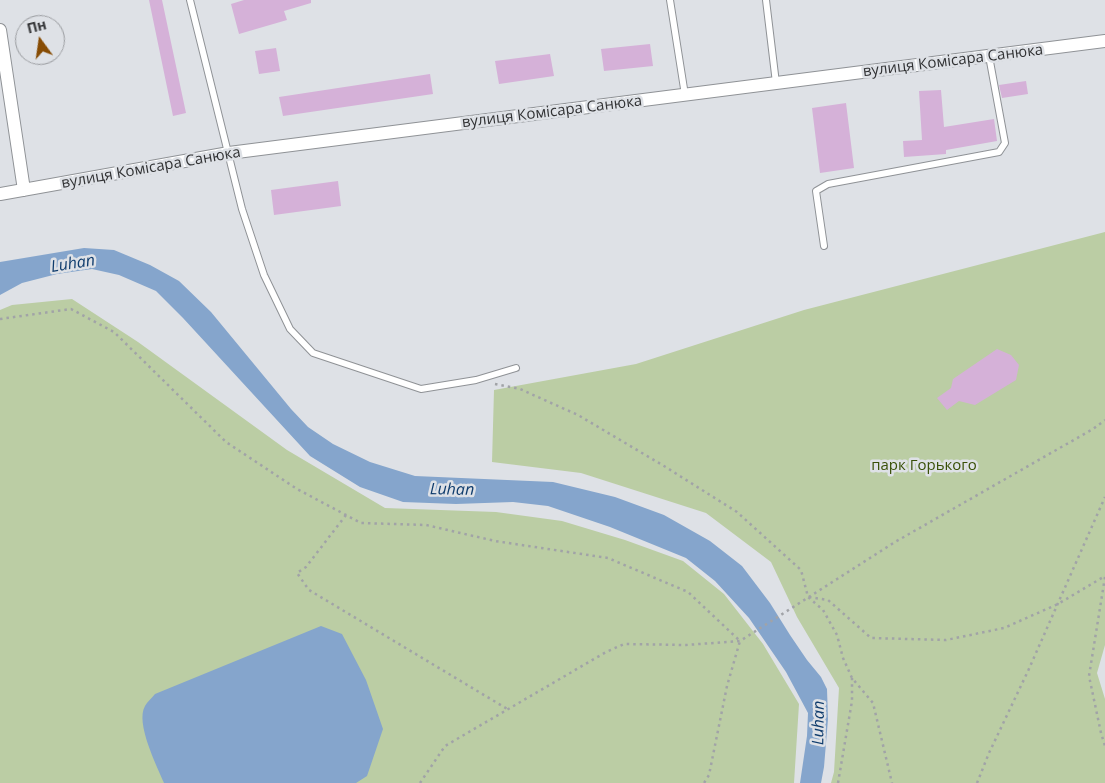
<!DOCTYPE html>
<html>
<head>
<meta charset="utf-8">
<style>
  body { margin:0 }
  #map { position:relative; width:1105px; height:783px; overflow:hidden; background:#dee1e6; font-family:"Open Sans",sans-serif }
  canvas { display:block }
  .north { position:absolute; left:15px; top:15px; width:50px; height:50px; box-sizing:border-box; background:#dee1e6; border:1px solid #999b9f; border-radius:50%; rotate:346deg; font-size:14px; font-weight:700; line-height:20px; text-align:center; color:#313234 }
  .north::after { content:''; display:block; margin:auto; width:18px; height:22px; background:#874c04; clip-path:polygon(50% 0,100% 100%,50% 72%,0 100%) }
</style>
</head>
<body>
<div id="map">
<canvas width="1105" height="783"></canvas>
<div class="north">Пн</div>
</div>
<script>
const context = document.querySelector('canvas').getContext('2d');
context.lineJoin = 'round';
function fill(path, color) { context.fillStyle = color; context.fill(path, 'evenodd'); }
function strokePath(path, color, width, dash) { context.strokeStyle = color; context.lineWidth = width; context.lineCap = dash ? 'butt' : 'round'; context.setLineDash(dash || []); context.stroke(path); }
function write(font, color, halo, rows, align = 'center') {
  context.font = font + ' "Open Sans",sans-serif'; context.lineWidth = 5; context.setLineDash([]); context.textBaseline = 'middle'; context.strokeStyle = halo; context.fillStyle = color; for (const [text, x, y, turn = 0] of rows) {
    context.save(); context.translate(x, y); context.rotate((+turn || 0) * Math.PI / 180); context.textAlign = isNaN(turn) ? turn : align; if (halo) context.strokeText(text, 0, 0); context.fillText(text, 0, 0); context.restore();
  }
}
fill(new Path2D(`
  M 1105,232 L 1105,645 L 1097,673 L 1105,699 L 1105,783 L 831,783 L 834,772 L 839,688 L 797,617 L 771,562 L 706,513 L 581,473 L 492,462 L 494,390 L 636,364 L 804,310 Z
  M 72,299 L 138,342 L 287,450 L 385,508 L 496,512 L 562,521 L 625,540 L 683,561 L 724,594 L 763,644 L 799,704 L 794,783 L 0,783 L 0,310 L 12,305 Z`), '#bbcda4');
fill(new Path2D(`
  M 84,248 L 114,250 L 150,265 L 179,281 L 211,312 L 291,409 L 308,427 L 333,444 L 370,462 L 415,476 L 553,482 L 615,497 L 664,515 L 710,541 L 742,566 L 770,603 L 790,635 L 807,660 L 821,677 L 827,689 L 828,719 L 824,767 L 821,783 L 800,783 L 807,736 L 808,713 L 786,672 L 749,618 L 715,581 L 686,558 L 610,527 L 548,506 L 513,502 L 456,504 L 403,502 L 360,487 L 310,456 L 183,318 L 156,291 L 119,275 L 92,269 L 57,274 L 22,283 L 0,295 L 0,262 Z
  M 321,626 L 342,634 L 366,680 L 383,729 L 367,776 L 356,783 L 164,783 C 157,766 135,723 145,706 C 147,702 152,698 155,694 Z`), '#85a5cc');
fill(new Path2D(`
  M 149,0 L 162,0 L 186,113 L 173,116 Z
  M 244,0 L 311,0 L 311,3 L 284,11 L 287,20 L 239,34 L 231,4 Z
  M 650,44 L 653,66 L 604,71 L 601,49 Z
  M 276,48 L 280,71 L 259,74 L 255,51 Z
  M 550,54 L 554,76 L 499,84 L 495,61 Z
  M 430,74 L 433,94 L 283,116 L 279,97 Z
  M 1026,81 L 1028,94 L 1002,98 L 999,85 Z
  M 941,90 L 944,127 L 994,119 L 997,141 L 946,150 L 946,154 L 904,157 L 903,141 L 922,140 L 919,91 Z
  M 846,103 L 854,168 L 820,173 L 812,108 Z
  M 338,181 L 341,206 L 274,215 L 271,190 Z
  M 997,349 L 1011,355 L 1019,365 L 1016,380 L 975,405 L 959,401 L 947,410 L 937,398 L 951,388 L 953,379 Z`), '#d5b1d8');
const service = new Path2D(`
  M 190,0 L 242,209 L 264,275 L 290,329 L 313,353 L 421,389 L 476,380 L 516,368
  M 670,0 L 685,95
  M 766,0 L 776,83
  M 824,246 L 816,191 L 828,184 L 999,152 L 1005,143 L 989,56`);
const minor = new Path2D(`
  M 0,30 L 24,190
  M 0,194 L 229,153 L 1105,41`);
strokePath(service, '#8f9296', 8);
strokePath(minor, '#8f9296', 14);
strokePath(new Path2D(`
  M 0,319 L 71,309 L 114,332 L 226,442 L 297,489 L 361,523 L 426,525 L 495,541 L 608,558 L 688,592 L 740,641 L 727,686 L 709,775 L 704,783
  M 495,384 L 520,389 L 578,415 L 664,466 L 737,512 L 801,570 L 808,597 L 823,610 L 837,635 L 843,658 L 852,678 L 873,703 L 892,783
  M 346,515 L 306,567 L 297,573 L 309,590 L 509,710
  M 1105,577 L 1089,676 L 1101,733 L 1105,746
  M 809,597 L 828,600 L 871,638 L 946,640 L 1004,628 L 1058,604 L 1105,576
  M 420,783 L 445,746 L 606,652 L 624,644 L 686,645 L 740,641 L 895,542 L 1093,429 L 1105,420
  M 838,783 L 852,701 L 852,678
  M 977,783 L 989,753 L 1028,671 L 1105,497`), '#a1a3a7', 2.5, [2.5, 4]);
strokePath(service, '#fff', 6);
strokePath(minor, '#fff', 12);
write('15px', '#313234', '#dee1e6', [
  ["вулиця Комісара Санюка",953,61,-7],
  ["вулиця Комісара Санюка",552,112,-7],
  ["вулиця Комісара Санюка",151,168,-10]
]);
write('15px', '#395007', '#dee1e6', [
  ["парк Горького",924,466]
]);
write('italic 16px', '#0f3c6d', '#dee1e6', [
  ["Luhan",73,264,-9],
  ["Luhan",452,490,1],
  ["Luhan",819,723,-89]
]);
</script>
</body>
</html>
